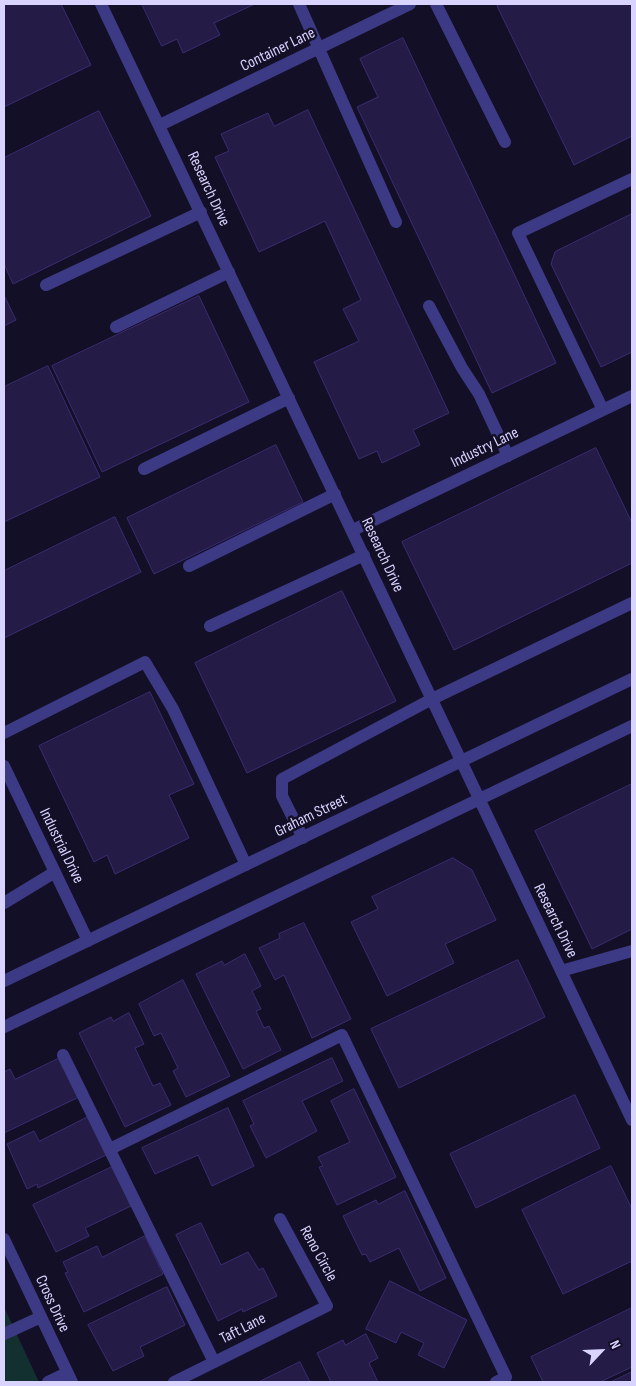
<!DOCTYPE html>
<html>
<head>
<meta charset="utf-8">
<style>
  body { margin:0 }
  #map { position:relative; width:636px; height:1386px; overflow:hidden; background:#130f26; font-family:"Sofia Sans Condensed",sans-serif }
  canvas { display:block }
  .frame { position:absolute; inset:0; border:5px solid #d9d4ff; pointer-events:none }
  .north { position:absolute; left:576px; top:1326px; width:50px; height:50px; -webkit-text-stroke:4px #130f26; paint-order:stroke; rotate:65deg; font-size:14px; font-weight:700; line-height:20px; text-align:center; color:#d9d4ff }
  .north::after { content:''; display:block; margin:auto; width:18px; height:22px; background:#d9d4ff; clip-path:polygon(50% 0,100% 100%,50% 72%,0 100%) }
</style>
</head>
<body>
<div id="map">
<canvas width="636" height="1386"></canvas>
<div class="frame"></div>
<div class="north">N</div>
</div>
<script>
const context = document.querySelector('canvas').getContext('2d');
context.lineJoin = 'round';
function fill(path, color) { context.fillStyle = color; context.fill(path, 'evenodd'); }
function strokePath(path, color, width, dash) { context.strokeStyle = color; context.lineWidth = width; context.lineCap = dash ? 'butt' : 'round'; context.setLineDash(dash || []); context.stroke(path); }
function write(font, color, halo, rows, align = 'center') {
  context.font = font + ' "Sofia Sans Condensed",sans-serif'; context.lineWidth = 5; context.setLineDash([]); context.textBaseline = 'middle'; context.strokeStyle = halo; context.fillStyle = color; for (const [text, x, y, turn = 0] of rows) {
    context.save(); context.translate(x, y); context.rotate((+turn || 0) * Math.PI / 180); context.textAlign = isNaN(turn) ? turn : align; if (halo) context.strokeText(text, 0, 0); context.fillText(text, 0, 0); context.restore();
  }
}
fill(new Path2D(`
  M 4,1307 L 39,1382 L 4,1382 Z`), '#12302f');
const building = new Path2D(`
  M 4,4 L 61,4 L 91,65 L 4,107 Z
  M 142,4 L 255,4 L 214,23 L 220,35 L 183,53 L 177,39 L 162,46 Z
  M 501,4 L 632,4 L 632,136 L 574,165 L 497,6 Z
  M 403,38 L 556,363 L 492,393 L 357,107 L 378,97 L 360,59 Z
  M 308,110 L 449,413 L 413,430 L 420,445 L 382,463 L 377,451 L 359,459 L 314,362 L 359,341 L 343,309 L 361,300 L 325,221 L 259,252 L 215,157 L 229,151 L 221,134 L 268,113 L 274,126 Z
  M 99,111 L 151,216 L 13,284 L 4,264 L 4,158 Z
  M 632,214 L 632,352 L 601,367 L 551,264 L 555,252 Z
  M 4,295 L 16,320 L 4,326 Z
  M 199,296 L 249,402 L 102,472 L 52,366 Z
  M 48,366 L 100,477 L 4,522 L 4,387 Z
  M 276,445 L 303,502 L 154,574 L 127,518 Z
  M 596,448 L 632,523 L 632,563 L 454,650 L 402,542 Z
  M 115,517 L 141,572 L 4,638 L 4,571 Z
  M 342,591 L 396,701 L 247,773 L 195,663 Z
  M 150,692 L 194,784 L 169,795 L 189,838 L 115,874 L 107,855 L 94,862 L 39,746 Z
  M 632,784 L 632,929 L 592,949 L 535,831 Z
  M 453,858 L 472,870 L 496,920 L 445,944 L 454,963 L 387,996 L 351,922 L 378,909 L 372,897 Z
  M 304,923 L 351,1019 L 312,1038 L 284,975 L 275,980 L 259,948 L 280,938 L 279,934 Z
  M 245,954 L 261,986 L 252,991 L 261,1009 L 256,1011 L 264,1028 L 269,1026 L 281,1050 L 243,1069 L 196,974 L 222,961 L 224,965 Z
  M 518,960 L 545,1017 L 399,1088 L 371,1029 Z
  M 183,980 L 230,1076 L 186,1097 L 173,1071 L 178,1068 L 161,1033 L 154,1036 L 139,1004 Z
  M 129,1013 L 144,1044 L 135,1048 L 153,1086 L 160,1083 L 171,1105 L 125,1127 L 79,1033 L 111,1017 L 113,1021 Z
  M 62,1057 L 81,1096 L 4,1133 L 4,1072 L 10,1069 L 15,1079 Z
  M 332,1058 L 343,1081 L 302,1101 L 317,1131 L 266,1158 L 250,1126 L 254,1124 L 243,1101 Z
  M 354,1089 L 396,1177 L 337,1205 L 319,1167 L 323,1166 L 318,1157 L 350,1142 L 331,1101 Z
  M 575,1095 L 600,1148 L 476,1208 L 450,1154 Z
  M 228,1108 L 254,1166 L 212,1186 L 198,1155 L 155,1174 L 142,1148 Z
  M 88,1117 L 106,1155 L 38,1188 L 37,1184 L 27,1189 L 7,1144 L 34,1131 L 39,1141 Z
  M 611,1166 L 632,1209 L 632,1261 L 563,1294 L 522,1210 Z
  M 112,1167 L 131,1206 L 85,1228 L 89,1236 L 56,1252 L 33,1205 Z
  M 405,1191 L 446,1278 L 420,1291 L 399,1248 L 370,1262 L 366,1254 L 362,1255 L 343,1216 L 376,1200 L 378,1204 Z
  M 201,1223 L 221,1265 L 248,1252 L 259,1270 L 263,1268 L 277,1296 L 243,1312 L 242,1309 L 218,1321 L 176,1235 Z
  M 145,1236 L 163,1274 L 84,1312 L 65,1273 L 68,1272 L 63,1262 L 97,1246 L 102,1257 Z
  M 390,1281 L 467,1320 L 444,1368 L 418,1355 L 424,1343 L 401,1332 L 396,1343 L 366,1329 Z
  M 167,1287 L 185,1325 L 140,1347 L 144,1356 L 113,1371 L 88,1325 Z
  M 632,1308 L 632,1367 L 600,1382 L 543,1382 L 531,1357 Z
  M 366,1334 L 378,1358 L 369,1363 L 378,1382 L 331,1382 L 317,1353 L 343,1340 L 345,1345 Z
  M 300,1362 L 310,1382 L 259,1382 Z
  M 632,1372 L 632,1382 L 611,1382 Z`);
fill(building, '#241b47');
strokePath(building, '#3b2d73', 1);
strokePath(new Path2D(`
  M 101,4 L 632,1120
  M 299,4 L 396,222
  M 436,4 L 505,142
  M 160,125 L 410,4
  M 46,285 L 201,212
  M 429,306 L 462,368 L 479,394 L 508,456
  M 116,327 L 229,272
  M 603,410 L 518,233 L 632,179
  M 144,469 L 289,398
  M 353,530 L 632,396
  M 189,566 L 335,494
  M 210,626 L 364,555
  M 4,733 L 145,662 L 173,709 L 246,865
  M 4,766 L 88,941
  M 303,838 L 282,796 L 282,779 L 432,699 L 632,603
  M 4,903 L 55,872
  M 561,971 L 632,951
  M 4,981 L 632,679
  M 4,1027 L 632,726
  M 63,1055 L 214,1362
  M 110,1149 L 342,1035 L 506,1377 L 496,1382
  M 4,1239 L 72,1382
  M 4,1334 L 41,1317
  M 48,1382 L 67,1373
  M 174,1382 L 327,1306 L 280,1219`), '#3d3a85', 12);
write('16px', '#d9d4ff', '#130f26', [
  ["Container Lane",278,50,-26],
  ["Research Drive",208,189,65],
  ["Industry Lane",485,448,-26],
  ["Research Drive",382,555,65],
  ["Graham Street",311,816,-26],
  ["Industrial Drive",61,846,64],
  ["Research Drive",555,921,64],
  ["Reno Circle",318,1254,61],
  ["Cross Drive",52,1304,65],
  ["Taft Lane",243,1329,-27]
]);
</script>
</body>
</html>
